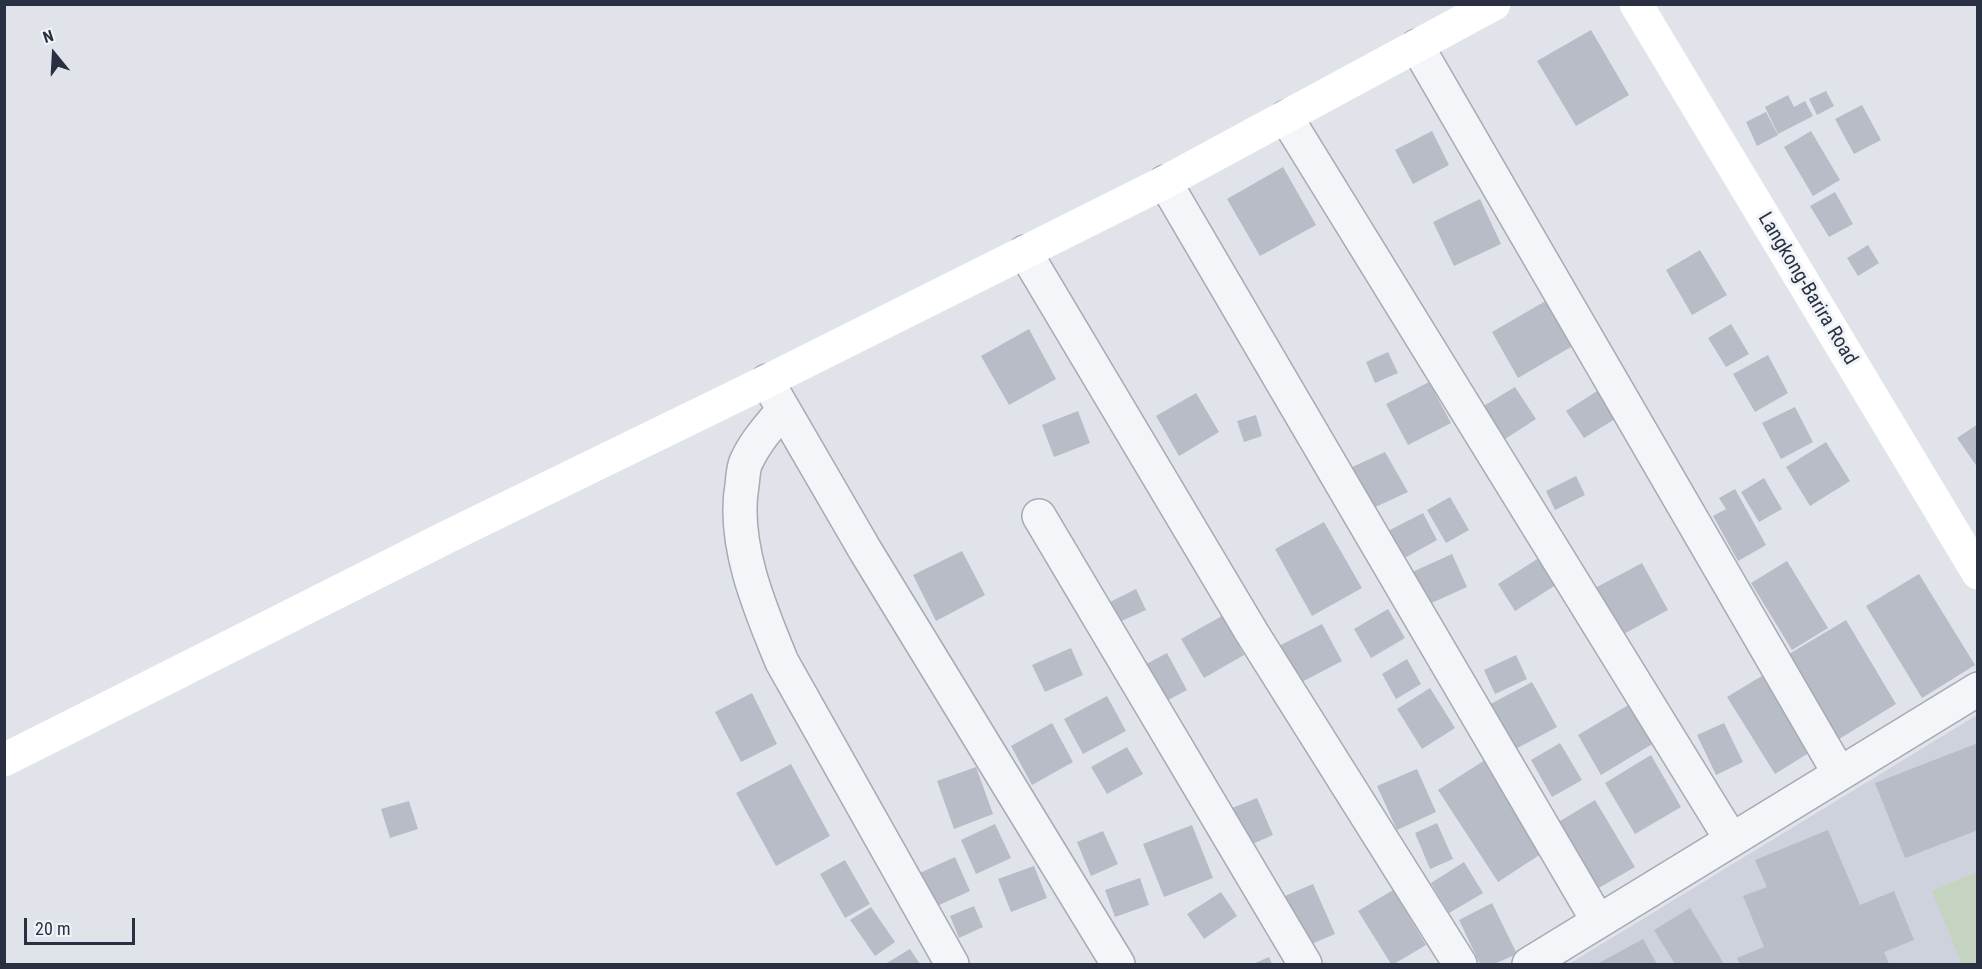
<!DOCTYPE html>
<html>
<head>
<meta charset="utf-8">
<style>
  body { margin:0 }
  #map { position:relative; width:1982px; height:969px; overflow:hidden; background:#e0e3ea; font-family:"Roboto Condensed",sans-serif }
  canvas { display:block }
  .frame { position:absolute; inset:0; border:6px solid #283042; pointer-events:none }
  .north { position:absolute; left:24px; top:24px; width:60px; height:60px; -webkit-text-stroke:4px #f0f3f7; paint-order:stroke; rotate:342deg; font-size:16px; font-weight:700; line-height:24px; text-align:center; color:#283042 }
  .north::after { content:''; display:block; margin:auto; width:21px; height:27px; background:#283042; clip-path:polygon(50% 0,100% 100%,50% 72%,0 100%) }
  .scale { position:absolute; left:24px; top:918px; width:111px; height:27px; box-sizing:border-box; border:3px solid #283042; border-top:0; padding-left:8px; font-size:18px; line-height:21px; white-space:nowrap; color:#283042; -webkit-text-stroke:4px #f0f3f7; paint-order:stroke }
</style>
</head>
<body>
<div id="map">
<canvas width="1982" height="969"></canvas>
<div class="frame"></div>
<div class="north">N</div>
<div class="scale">20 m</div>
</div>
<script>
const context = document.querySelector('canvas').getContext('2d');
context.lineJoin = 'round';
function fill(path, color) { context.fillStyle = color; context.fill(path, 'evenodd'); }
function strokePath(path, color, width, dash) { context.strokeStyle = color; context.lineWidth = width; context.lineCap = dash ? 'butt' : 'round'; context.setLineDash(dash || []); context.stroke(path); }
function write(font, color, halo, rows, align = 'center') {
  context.font = font + ' "Roboto Condensed",sans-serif'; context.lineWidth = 6; context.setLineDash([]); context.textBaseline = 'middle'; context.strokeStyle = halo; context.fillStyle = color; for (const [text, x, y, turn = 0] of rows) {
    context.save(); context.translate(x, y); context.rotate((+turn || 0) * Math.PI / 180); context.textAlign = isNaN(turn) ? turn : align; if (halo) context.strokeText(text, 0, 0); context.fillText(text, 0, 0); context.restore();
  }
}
fill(new Path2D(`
  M 1977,715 L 1977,964 L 1569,964 Z`), '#ced2dc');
fill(new Path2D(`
  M 1977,872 L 1977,964 L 1962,964 L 1932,891 Z`), '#c5d4c1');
fill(new Path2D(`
  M 1591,30 L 1629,95 L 1576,126 L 1537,61 Z
  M 1826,91 L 1834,106 L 1817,115 L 1809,99 Z
  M 1788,95 L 1794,107 L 1805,101 L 1813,116 L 1778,134 L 1765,107 Z
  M 1862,105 L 1881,140 L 1854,154 L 1835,119 Z
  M 1766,112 L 1778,135 L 1757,146 L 1746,122 Z
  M 1432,131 L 1449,165 L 1413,184 L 1395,150 Z
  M 1811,131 L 1840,180 L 1813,196 L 1784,147 Z
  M 1283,167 L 1316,225 L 1260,256 L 1227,199 Z
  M 1835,192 L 1853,224 L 1829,237 L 1810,206 Z
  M 1480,199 L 1501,244 L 1454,266 L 1433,222 Z
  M 1868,245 L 1879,263 L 1858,276 L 1847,258 Z
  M 1700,250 L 1727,295 L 1692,315 L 1666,270 Z
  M 1549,299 L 1576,344 L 1518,378 L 1492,332 Z
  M 1731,324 L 1749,354 L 1726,367 L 1708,338 Z
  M 1029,329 L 1056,379 L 1009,405 L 981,356 Z
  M 1388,352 L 1398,373 L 1375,383 L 1366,362 Z
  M 1768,355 L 1788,393 L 1755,412 L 1733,374 Z
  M 1429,382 L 1451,423 L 1408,445 L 1386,404 Z
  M 1515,387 L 1536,419 L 1502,441 L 1482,407 Z
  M 1597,391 L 1615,419 L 1584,438 L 1566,411 Z
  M 1196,393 L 1219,432 L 1179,456 L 1156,416 Z
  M 1795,407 L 1813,442 L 1781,459 L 1762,423 Z
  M 1078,411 L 1090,443 L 1054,457 L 1042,425 Z
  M 1256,415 L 1262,436 L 1244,442 L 1237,421 Z
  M 1978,424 L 1978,468 L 1957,438 Z
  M 1826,442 L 1850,481 L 1810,506 L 1786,467 Z
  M 1385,452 L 1408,492 L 1371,509 L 1350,468 Z
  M 1576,476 L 1585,495 L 1555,510 L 1546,491 Z
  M 1764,478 L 1782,509 L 1759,522 L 1741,492 Z
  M 1735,489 L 1766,545 L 1738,561 L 1713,516 L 1726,509 L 1719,498 Z
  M 1450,497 L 1469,530 L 1446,543 L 1427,510 Z
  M 1423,513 L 1437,540 L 1401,560 L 1386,532 Z
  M 1324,522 L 1362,588 L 1312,616 L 1275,549 Z
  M 962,551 L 985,595 L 936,621 L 913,575 Z
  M 1452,554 L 1467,587 L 1425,606 L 1410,573 Z
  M 1542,556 L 1559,583 L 1515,611 L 1498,584 Z
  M 1787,561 L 1828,628 L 1792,650 L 1751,583 Z
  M 1642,563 L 1668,610 L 1620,636 L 1595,588 Z
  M 1919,574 L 1975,665 L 1922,698 L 1866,606 Z
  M 1136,589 L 1146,610 L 1115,624 L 1106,604 Z
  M 1388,609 L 1405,638 L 1371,658 L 1354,629 Z
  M 1222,616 L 1244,655 L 1204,678 L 1181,639 Z
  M 1846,620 L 1896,704 L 1836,741 L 1784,657 Z
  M 1322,624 L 1342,661 L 1294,686 L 1275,648 Z
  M 1071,648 L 1083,675 L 1045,692 L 1032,665 Z
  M 1167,653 L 1187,690 L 1157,706 L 1137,669 Z
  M 1516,655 L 1527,679 L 1495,694 L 1484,670 Z
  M 1407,659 L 1421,684 L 1396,699 L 1382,674 Z
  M 1765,674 L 1812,751 L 1775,774 L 1727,697 Z
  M 1532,682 L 1557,727 L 1510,752 L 1485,707 Z
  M 1430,688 L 1455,728 L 1422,749 L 1397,709 Z
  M 752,693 L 777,744 L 741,762 L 715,712 Z
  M 1107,696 L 1126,731 L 1083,754 L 1064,719 Z
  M 1630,704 L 1654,743 L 1601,775 L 1578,735 Z
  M 1052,723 L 1073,762 L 1032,785 L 1011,746 Z
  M 1724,723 L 1743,762 L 1716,775 L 1697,735 Z
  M 1560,743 L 1582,780 L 1552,797 L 1531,760 Z
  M 1978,743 L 1978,830 L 1905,858 L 1875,783 Z
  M 1127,747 L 1143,774 L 1107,794 L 1091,767 Z
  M 1651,755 L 1681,807 L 1635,834 L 1605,783 Z
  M 1485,760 L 1544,852 L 1498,882 L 1438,790 Z
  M 791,764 L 830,836 L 776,866 L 736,793 Z
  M 976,767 L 993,814 L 954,829 L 937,781 Z
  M 1417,769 L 1436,812 L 1397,830 L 1377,786 Z
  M 1257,798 L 1273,835 L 1243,848 L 1227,810 Z
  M 1595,800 L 1635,867 L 1590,893 L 1550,827 Z
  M 409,801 L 418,829 L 390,838 L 381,809 Z
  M 1437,823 L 1453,859 L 1430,869 L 1415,833 Z
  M 995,824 L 1011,858 L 976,874 L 961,840 Z
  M 1192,825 L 1213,878 L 1164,897 L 1143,844 Z
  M 1828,830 L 1860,905 L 1894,891 L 1914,940 L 1884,952 L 1889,964 L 1740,964 L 1737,958 L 1764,947 L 1743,896 L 1767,887 L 1755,860 Z
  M 1103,831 L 1118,864 L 1091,876 L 1077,842 Z
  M 955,857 L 970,891 L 926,911 L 911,877 Z
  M 845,860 L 870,904 L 845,918 L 820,874 Z
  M 1464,862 L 1483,893 L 1449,913 L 1431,883 Z
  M 1034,866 L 1047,898 L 1011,912 L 998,879 Z
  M 1140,878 L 1149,905 L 1115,917 L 1105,890 Z
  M 1313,884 L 1335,934 L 1307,946 L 1285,896 Z
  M 1393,890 L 1426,945 L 1394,964 L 1391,964 L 1358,911 Z
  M 1221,892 L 1237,916 L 1204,939 L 1187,914 Z
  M 1492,903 L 1517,954 L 1494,964 L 1480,964 L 1459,920 Z
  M 974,906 L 983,927 L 959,938 L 950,916 Z
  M 871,907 L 895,942 L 875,956 L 850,920 Z
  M 1690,908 L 1724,964 L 1675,964 L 1654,930 Z
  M 1643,939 L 1657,964 L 1597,964 Z
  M 910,949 L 920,964 L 885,964 Z
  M 1269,957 L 1272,964 L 1253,964 Z`), '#b7bcc7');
const street = new Path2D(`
  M 1417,46 L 1839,773
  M 1286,117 L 1731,839
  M 1165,182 L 1598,921
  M 1025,252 L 1252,633 L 1460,964
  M 767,381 L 865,550 L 1118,964
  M 783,410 C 769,427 755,442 746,462 C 743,469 743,478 742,485 C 732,543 760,609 782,662 L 952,964
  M 1039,516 L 1305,964
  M 1529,964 L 1978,689`);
strokePath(street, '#a5aab4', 36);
strokePath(street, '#f3f5f8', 33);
strokePath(new Path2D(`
  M 1636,4 L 1978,573
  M 4,760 L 447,537 L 767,381 L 1165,182 L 1494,4`), '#fff', 33);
write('20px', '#283042', '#f0f3f7', [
  ["Langkong-Barira Road",1807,289,59]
]);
</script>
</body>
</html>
